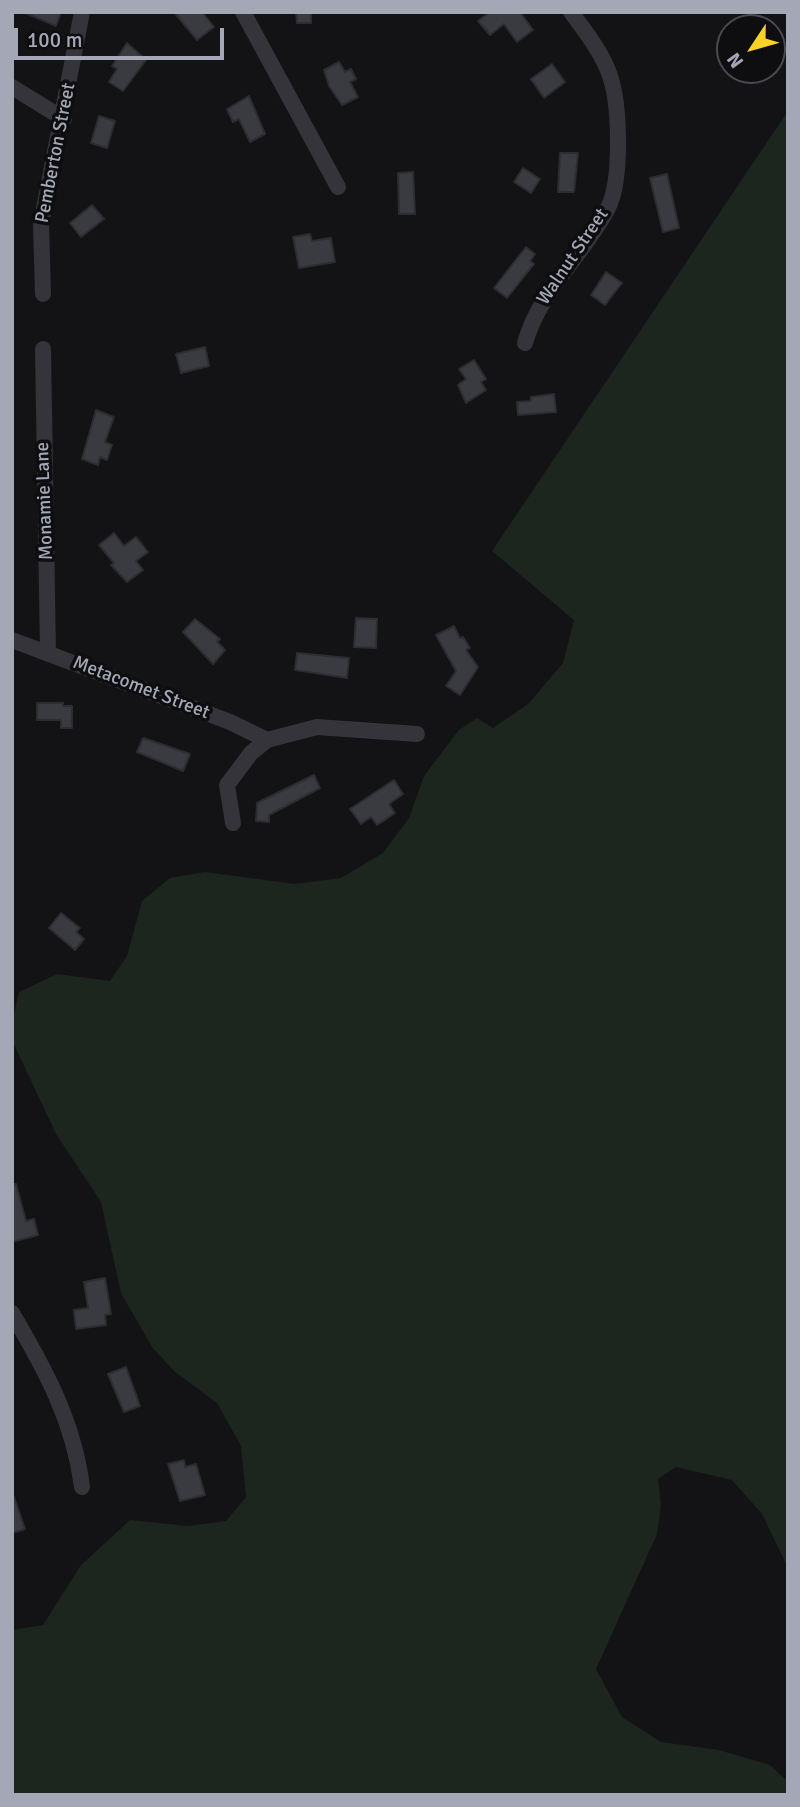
<!DOCTYPE html>
<html>
<head>
<meta charset="utf-8">
<style>
  body { margin:0 }
  #map { position:relative; width:800px; height:1807px; overflow:hidden; background:#131315; font-family:Signika,sans-serif }
  canvas { display:block }
  .frame { position:absolute; inset:0; border:14px solid #a4a7b6; pointer-events:none }
  .north { position:absolute; left:716px; top:14px; width:70px; height:70px; box-sizing:border-box; background:#0e0e10; border:2px solid #4a4b52; border-radius:50%; rotate:234deg; font-size:19px; font-weight:700; line-height:28px; text-align:center; color:#a4a7b6 }
  .north::after { content:''; display:block; margin:auto; width:24px; height:32px; background:#f8d227; clip-path:polygon(50% 0,100% 100%,50% 72%,0 100%) }
  .scale { position:absolute; left:14px; top:28px; width:210px; height:32px; box-sizing:border-box; border:4px solid #a4a7b6; border-top:0; padding-left:9px; font-size:21px; line-height:24px; white-space:nowrap; color:#a4a7b6; -webkit-text-stroke:5px #0e0e10; paint-order:stroke }
</style>
</head>
<body>
<div id="map">
<canvas width="800" height="1807"></canvas>
<div class="frame"></div>
<div class="north">N</div>
<div class="scale">100 m</div>
</div>
<script>
const context = document.querySelector('canvas').getContext('2d');
context.lineJoin = 'round';
function fill(path, color) { context.fillStyle = color; context.fill(path, 'evenodd'); }
function strokePath(path, color, width, dash) { context.strokeStyle = color; context.lineWidth = width; context.lineCap = dash ? 'butt' : 'round'; context.setLineDash(dash || []); context.stroke(path); }
function write(font, color, halo, rows, align = 'center') {
  context.font = font + ' Signika,sans-serif'; context.lineWidth = 7; context.setLineDash([]); context.textBaseline = 'middle'; context.strokeStyle = halo; context.fillStyle = color; for (const [text, x, y, turn = 0] of rows) {
    context.save(); context.translate(x, y); context.rotate((+turn || 0) * Math.PI / 180); context.textAlign = isNaN(turn) ? turn : align; if (halo) context.strokeText(text, 0, 0); context.fillText(text, 0, 0); context.restore();
  }
}
fill(new Path2D(`
  M 788,111 L 788,1568 L 762,1514 L 732,1480 L 676,1467 L 658,1479 L 661,1506 L 657,1534 L 596,1669 L 622,1717 L 661,1742 L 719,1750 L 770,1765 L 788,1782 L 788,1795 L 12,1795 L 12,1630 L 43,1625 L 81,1565 L 130,1520 L 187,1526 L 226,1521 L 246,1497 L 241,1446 L 217,1403 L 174,1371 L 152,1347 L 121,1293 L 101,1202 L 56,1134 L 12,1040 L 12,1022 L 19,992 L 57,974 L 110,981 L 127,956 L 142,901 L 170,878 L 205,872 L 295,884 L 341,878 L 383,853 L 409,818 L 424,776 L 459,730 L 477,718 L 493,728 L 528,704 L 563,663 L 574,620 L 492,551 Z`), '#1d251f');
const building = new Path2D(`
  M 23,12 L 61,12 L 56,26 Z
  M 174,12 L 202,12 L 214,27 L 197,40 Z
  M 296,12 L 311,12 L 311,23 L 297,23 Z
  M 490,12 L 520,12 L 533,30 L 517,42 L 504,24 L 490,35 L 478,21 Z
  M 127,43 L 146,60 L 123,91 L 109,82 L 117,69 L 112,66 Z
  M 339,62 L 345,72 L 351,69 L 356,79 L 350,82 L 358,97 L 342,105 L 329,86 L 324,70 Z
  M 552,64 L 565,82 L 544,98 L 531,79 Z
  M 249,96 L 265,134 L 250,142 L 239,119 L 233,122 L 227,109 Z
  M 99,116 L 115,121 L 107,148 L 91,143 Z
  M 560,153 L 578,153 L 574,192 L 558,192 Z
  M 523,168 L 540,179 L 531,193 L 514,182 Z
  M 413,172 L 415,214 L 399,214 L 398,173 Z
  M 667,174 L 679,228 L 663,232 L 650,178 Z
  M 92,205 L 104,219 L 81,237 L 70,223 Z
  M 310,234 L 312,241 L 331,238 L 335,262 L 299,268 L 293,237 Z
  M 526,247 L 535,254 L 530,261 L 534,264 L 507,298 L 494,288 Z
  M 606,272 L 622,283 L 605,305 L 591,295 Z
  M 205,347 L 209,366 L 181,373 L 176,354 Z
  M 474,360 L 486,379 L 481,382 L 486,390 L 466,403 L 458,385 L 466,379 L 459,369 Z
  M 554,394 L 556,412 L 518,415 L 517,402 L 531,401 L 531,397 Z
  M 96,410 L 114,417 L 105,442 L 112,445 L 107,460 L 100,457 L 98,465 L 82,459 Z
  M 114,533 L 124,546 L 136,537 L 148,552 L 136,561 L 143,570 L 127,582 L 111,565 L 114,563 L 99,545 Z
  M 356,618 L 377,619 L 376,648 L 354,647 Z
  M 195,619 L 220,639 L 217,642 L 225,650 L 213,664 L 183,632 Z
  M 454,626 L 460,638 L 463,637 L 470,648 L 466,650 L 478,667 L 460,695 L 446,686 L 456,671 L 436,635 Z
  M 297,653 L 349,658 L 347,678 L 295,670 Z
  M 37,703 L 63,703 L 63,706 L 72,706 L 72,728 L 61,728 L 61,720 L 37,720 Z
  M 143,738 L 190,754 L 183,771 L 137,752 Z
  M 314,775 L 320,788 L 269,815 L 269,822 L 256,821 L 257,803 Z
  M 394,780 L 403,794 L 389,804 L 395,813 L 377,825 L 371,817 L 361,824 L 350,809 Z
  M 61,913 L 80,928 L 76,932 L 84,939 L 75,950 L 49,928 Z
  M 12,1184 L 16,1184 L 26,1221 L 34,1219 L 38,1235 L 12,1242 Z
  M 105,1278 L 111,1314 L 105,1315 L 106,1325 L 76,1329 L 74,1310 L 88,1308 L 84,1282 Z
  M 126,1367 L 140,1406 L 124,1412 L 108,1374 Z
  M 184,1460 L 185,1467 L 196,1464 L 205,1495 L 180,1501 L 168,1464 Z
  M 14,1497 L 25,1529 L 12,1533 L 12,1498 Z`);
fill(building, '#3a3b40');
strokePath(building, '#2d2d31', 2);
strokePath(new Path2D(`
  M 243,12 L 338,187
  M 12,87 L 64,119
  M 43,294 L 41,224 L 82,12
  M 525,343 C 540,290 583,256 608,208 C 622,181 620,105 610,76 C 603,54 585,31 571,12
  M 43,349 L 48,653
  M 12,640 L 230,722 L 267,740 L 317,727 L 417,734
  M 233,823 L 227,785 L 251,753 L 267,740
  M 12,1313 C 45,1369 74,1422 82,1487`), '#34343a', 16);
write('19px', '#a4a7b6', '#0e0e10', [
  ["Pemberton Street",56,153,-79],
  ["Walnut Street",573,257,-56],
  ["Monamie Lane",45,501,-92],
  ["Metacomet Street",141,688,21]
]);
</script>
</body>
</html>
